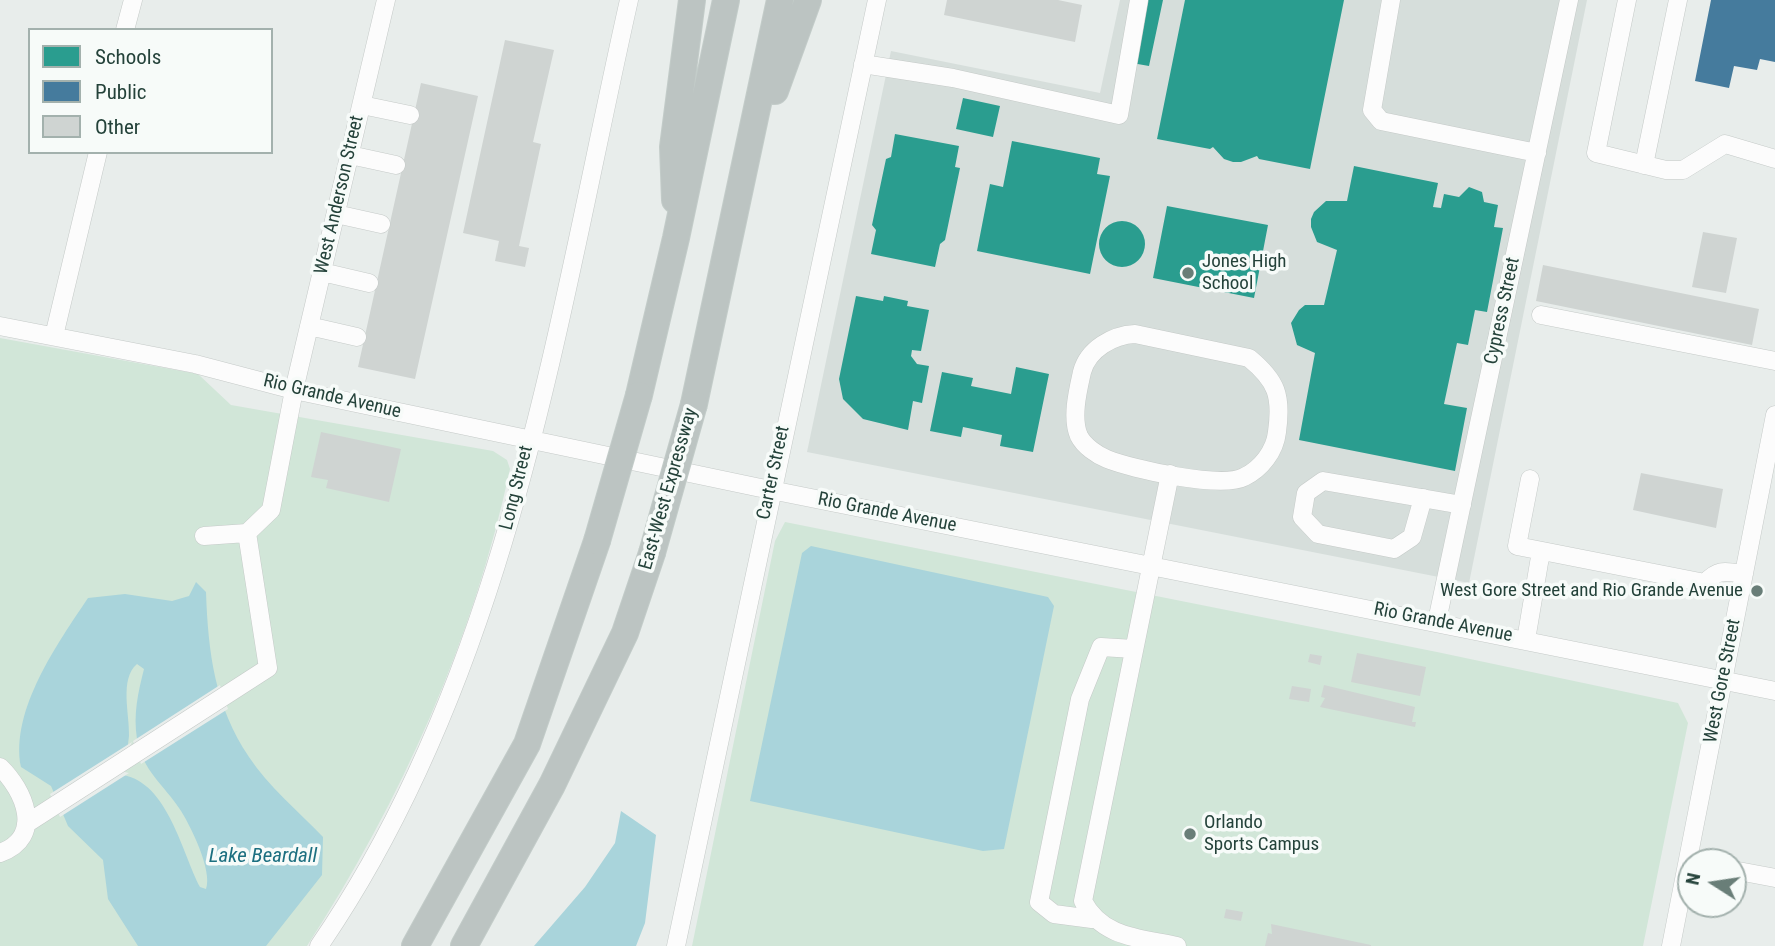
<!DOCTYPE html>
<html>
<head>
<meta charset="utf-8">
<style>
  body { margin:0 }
  #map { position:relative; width:1775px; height:946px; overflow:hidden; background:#e8edeb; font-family:"Roboto Condensed",sans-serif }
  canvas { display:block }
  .legend { position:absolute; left:28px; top:28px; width:245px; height:126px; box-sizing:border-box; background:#f7fbf9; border:2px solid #a3b1ad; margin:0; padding:9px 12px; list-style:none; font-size:21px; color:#24423a }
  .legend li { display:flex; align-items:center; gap:14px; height:35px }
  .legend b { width:35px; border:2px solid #a3b1ad }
  .north { position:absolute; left:1677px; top:848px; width:70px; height:70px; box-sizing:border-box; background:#f7fbf9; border:2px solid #a3b1ad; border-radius:50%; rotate:282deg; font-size:19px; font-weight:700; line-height:28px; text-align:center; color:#24423a }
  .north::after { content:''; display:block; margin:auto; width:24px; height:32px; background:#697e78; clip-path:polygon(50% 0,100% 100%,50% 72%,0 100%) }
</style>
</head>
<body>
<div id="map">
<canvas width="1775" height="946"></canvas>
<ul class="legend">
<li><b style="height:19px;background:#2a9d8f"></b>Schools</li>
<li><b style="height:19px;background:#457b9d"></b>Public</li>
<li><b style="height:19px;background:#cfd4d2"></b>Other</li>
</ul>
<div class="north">N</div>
</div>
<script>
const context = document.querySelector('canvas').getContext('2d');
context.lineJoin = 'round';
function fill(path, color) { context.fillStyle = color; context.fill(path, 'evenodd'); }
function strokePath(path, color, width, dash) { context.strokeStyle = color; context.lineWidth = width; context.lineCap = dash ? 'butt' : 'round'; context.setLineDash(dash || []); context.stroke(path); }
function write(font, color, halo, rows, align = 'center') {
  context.font = font + ' "Roboto Condensed",sans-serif'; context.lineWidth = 7; context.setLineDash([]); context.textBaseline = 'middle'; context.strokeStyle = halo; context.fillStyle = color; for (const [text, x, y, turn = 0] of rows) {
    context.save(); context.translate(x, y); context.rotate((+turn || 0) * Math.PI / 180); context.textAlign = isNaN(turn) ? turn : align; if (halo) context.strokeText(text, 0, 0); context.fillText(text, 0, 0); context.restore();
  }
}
fill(new Path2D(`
  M 1120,0 L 1587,0 L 1469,583 L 807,452 L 891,51 L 1100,93 Z`), '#d6dedb');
fill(new Path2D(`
  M 0,338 L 198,374 L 231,405 L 493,451 L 507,460 L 510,469 C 474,638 401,801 307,946 L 0,946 Z
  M 785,522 L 1437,652 L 1678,703 L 1688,723 L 1643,946 L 692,946 L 775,541 Z`), '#d1e6d8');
fill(new Path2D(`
  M 811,546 L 1048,597 L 1054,606 L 1004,849 L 983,851 L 750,801 L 802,553 Z
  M 196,582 L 206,592 C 208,652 215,707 249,757 C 268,786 299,812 323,837 L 322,875 L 266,946 L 138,946 L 108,899 L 103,860 L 68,826 L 51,786 L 21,767 C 10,710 58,643 88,598 L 125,594 L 172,601 L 189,596 ZM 137,664 L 144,669 C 138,693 133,714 137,739 C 142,770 164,785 179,808 C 190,824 213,871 206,889 L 200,887 C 182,853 168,783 123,775 C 124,762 128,749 129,736 C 130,715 119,679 137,664 Z
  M 621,811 L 656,835 L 645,923 L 636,946 L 534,946 L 585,887 L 615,843 Z`), '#a9d4db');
fill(new Path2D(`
  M 220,685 L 228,709 L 141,764 L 133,741 Z
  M 132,742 L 120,771 L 129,773 L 60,817 L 50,794 Z`), '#e8edeb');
fill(new Path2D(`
  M 1144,0 L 1163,0 L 1149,66 L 1132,63 Z
  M 1185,0 L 1344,0 L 1310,169 L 1259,159 L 1257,156 L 1241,162 L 1233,162 L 1224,159 L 1213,147 L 1210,149 L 1157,139 Z
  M 963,98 L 1000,106 L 993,137 L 956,129 Z
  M 895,134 L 959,146 L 955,167 L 960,168 L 945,240 L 940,244 L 935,267 L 871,254 L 876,230 L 872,225 L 886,159 L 891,157 Z
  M 1012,141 L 1100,158 L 1097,174 L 1110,176 L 1090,274 L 977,251 L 990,184 L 1003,187 Z
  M 1354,166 L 1438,183 L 1433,207 L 1441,208 L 1444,194 L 1459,197 L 1469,187 L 1482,192 L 1484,202 L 1498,205 L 1494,227 L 1503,228 L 1487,312 L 1475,310 L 1468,345 L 1457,343 L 1444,404 L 1467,408 L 1455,471 L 1299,440 L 1315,353 L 1297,345 L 1291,323 L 1299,310 L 1305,305 L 1324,305 L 1337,250 L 1317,242 L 1311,227 L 1311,219 L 1314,212 L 1326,201 L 1347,201 Z
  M 1167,206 L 1268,225 L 1254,298 L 1153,278 Z
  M1099 244a23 23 0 1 1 46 0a23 23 0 1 1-46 0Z
  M 856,296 L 883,301 L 884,296 L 908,301 L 907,306 L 929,310 L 921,351 L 912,350 L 911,356 L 917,364 L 929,366 L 922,403 L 913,401 L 908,430 L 863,419 L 843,399 L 839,379 Z
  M 1016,367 L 1049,374 L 1033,452 L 1000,446 L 1002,435 L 963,427 L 961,437 L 930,431 L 942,372 L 973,378 L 971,386 L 1011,394 Z`), '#2a9d8f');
fill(new Path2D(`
  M 1711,0 L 1775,0 L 1775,62 L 1760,59 L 1757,70 L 1734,66 L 1729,88 L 1695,81 Z`), '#457b9d');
fill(new Path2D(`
  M 947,0 L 1058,0 L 1082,5 L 1075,42 L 944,15 Z
  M 505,40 L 554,50 L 533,142 L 541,144 L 519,246 L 529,248 L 525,267 L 495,261 L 499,241 L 463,233 Z
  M 421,83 L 478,96 L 415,379 L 358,367 Z
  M 1703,232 L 1737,238 L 1726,293 L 1692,287 Z
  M 1543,265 L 1759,309 L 1752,345 L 1536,301 Z
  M 321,432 L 401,449 L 389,502 L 326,488 L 328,480 L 311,477 Z
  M 1641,473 L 1723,489 L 1716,528 L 1633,510 Z
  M 1357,653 L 1426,667 L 1420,696 L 1351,682 Z
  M 1310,654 L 1322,656 L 1320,665 L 1308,662 Z
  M 1324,685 L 1415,707 L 1412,722 L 1416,722 L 1415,727 L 1320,707 L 1325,698 L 1321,697 Z
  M 1292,686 L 1311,689 L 1309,702 L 1289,699 Z
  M 1226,909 L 1243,912 L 1241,921 L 1224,918 Z
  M 1271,924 L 1371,945 L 1371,946 L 1265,946 L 1268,933 L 1272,934 Z`), '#cfd4d2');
const minor = new Path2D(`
  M 1391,0 L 1372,110 L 1381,121 L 1537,153
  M 1627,0 L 1596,153 L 1666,170 L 1683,170 L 1725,144 L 1775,159
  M 125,30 L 133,0
  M 863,64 L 953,78 L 1119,115 L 1139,0
  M 362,105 L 410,115
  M 350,155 L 396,165
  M 1644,165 L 1678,0
  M 336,214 L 381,224
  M 322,272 L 369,283
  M 1541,315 L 1775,361
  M 0,326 L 195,364 L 294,390 L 756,487 L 1775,691
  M 309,326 L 357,337
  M 1135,334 L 1249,358 C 1277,381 1282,396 1277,432 C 1275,451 1261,469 1244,477 C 1221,489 1132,469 1107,459 C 1097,455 1084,446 1079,436 C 1071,418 1078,390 1082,372 C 1088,349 1113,335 1135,334 Z
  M 54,336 L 98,152
  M 1170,474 L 1083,901 C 1102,938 1140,938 1177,946
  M 1530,479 L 1517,546 L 1705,583 C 1718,569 1724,571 1744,574
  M 1423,498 L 1412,537 L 1394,549 L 1318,534 L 1302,517 L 1306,493 L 1323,481 L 1462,505
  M 204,536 L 247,533 L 271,510 L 294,390 L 386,0
  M 1437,621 L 1569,0
  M 1526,640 L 1541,551
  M 0,767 C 24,790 45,837 0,853
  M 26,824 L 268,668 L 247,533
  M 1733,870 L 1775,878
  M 1092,919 L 1054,914 L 1039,902 L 1080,699 L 1101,647 L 1134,649
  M 319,946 C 509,670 557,320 629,0
  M 676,946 L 877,0
  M 1671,946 L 1775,415`);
const highway = new Path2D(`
  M 775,91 L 808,0
  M 675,200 L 673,147 L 692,0
  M 639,395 L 676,238 L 726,0
  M 694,404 L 780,0
  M 415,946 L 527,744 L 597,541
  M 464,946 L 552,785 L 625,633 L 652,553`);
strokePath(minor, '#c5cac8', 19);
strokePath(highway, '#c3ccc9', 28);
strokePath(minor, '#fcfcfc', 18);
strokePath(highway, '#bcc4c2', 26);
const highwayBridge = new Path2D(`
  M 597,541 L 639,395
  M 652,553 L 694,404`);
strokePath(highwayBridge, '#c3ccc9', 28, []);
strokePath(highwayBridge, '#bcc4c2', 26);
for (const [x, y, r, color] of [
  [1188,273,7,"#697e78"],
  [1757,591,7,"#697e78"],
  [1190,834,7,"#697e78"]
]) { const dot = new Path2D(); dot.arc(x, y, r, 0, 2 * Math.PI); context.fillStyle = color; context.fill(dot); strokePath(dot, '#f7fbf9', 2.5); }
write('19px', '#24423a', '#f7fbf9', [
  ["West Anderson Street",340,195,-77],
  ["Cypress Street",1503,311,-78],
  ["Rio Grande Avenue",332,397,13],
  ["Carter Street",774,473,-78],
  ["Long Street",517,488,-76],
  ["East-West Expressway",669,489,-74],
  ["Rio Grande Avenue",887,513,11],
  ["Rio Grande Avenue",1443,623,11],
  ["West Gore Street",1723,681,-79]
]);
write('19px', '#24423a', '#f7fbf9', [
  ["Jones High",1202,262],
  ["School",1202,284],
  ["West Gore Street and Rio Grande Avenue",1743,591,"right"],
  ["Orlando",1204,823],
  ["Sports Campus",1204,845]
], 'left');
write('italic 21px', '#1c6f80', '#f7fbf9', [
  ["Lake Beardall",263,857]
]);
</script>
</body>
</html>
